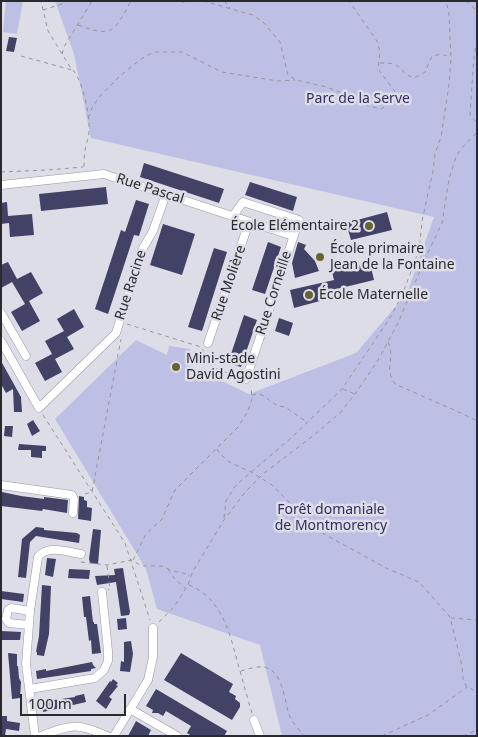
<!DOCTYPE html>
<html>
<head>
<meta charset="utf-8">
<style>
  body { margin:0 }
  #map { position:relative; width:478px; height:737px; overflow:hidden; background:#dddde8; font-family:"Noto Sans",sans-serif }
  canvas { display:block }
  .frame { position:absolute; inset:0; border:2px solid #2a2a2e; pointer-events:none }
  .scale { position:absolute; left:20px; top:694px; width:106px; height:22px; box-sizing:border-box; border:2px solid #2a2a2e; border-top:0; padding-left:6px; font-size:15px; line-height:18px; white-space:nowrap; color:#2a2a2e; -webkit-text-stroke:4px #dddde8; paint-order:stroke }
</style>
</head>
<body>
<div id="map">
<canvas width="478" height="737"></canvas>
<div class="frame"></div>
<div class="scale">100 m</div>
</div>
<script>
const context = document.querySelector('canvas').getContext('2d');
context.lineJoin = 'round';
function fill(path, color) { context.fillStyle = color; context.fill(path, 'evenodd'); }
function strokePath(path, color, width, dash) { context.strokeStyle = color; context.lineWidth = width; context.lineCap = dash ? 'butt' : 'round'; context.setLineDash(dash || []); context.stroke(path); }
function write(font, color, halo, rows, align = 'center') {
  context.font = font + ' "Noto Sans",sans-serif'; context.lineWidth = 5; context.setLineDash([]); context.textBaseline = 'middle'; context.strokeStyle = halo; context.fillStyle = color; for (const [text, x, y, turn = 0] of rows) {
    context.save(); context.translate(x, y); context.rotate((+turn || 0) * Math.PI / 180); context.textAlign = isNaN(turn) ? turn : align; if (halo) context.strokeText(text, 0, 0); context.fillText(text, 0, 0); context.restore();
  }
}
fill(new Path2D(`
  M 6,1 L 23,1 L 17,34 L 3,32 Z
  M 55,1 L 477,1 L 477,736 L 282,736 L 260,645 L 157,609 L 146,569 L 55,419 L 136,340 L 167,355 L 169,346 L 190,349 L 188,365 L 249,394 L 356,353 L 407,293 L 434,217 L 91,138 L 74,54 Z`), '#bebfe4');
strokePath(new Path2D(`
  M 476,1 L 477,2`), '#6f6f8e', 2);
fill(new Path2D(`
  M 9,37 L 17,38 L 14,52 L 6,51 Z
  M 144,163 L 224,189 L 219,203 L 140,177 Z
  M 250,182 L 297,197 L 293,211 L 245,195 Z
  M 106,187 L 108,204 L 41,211 L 39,194 Z
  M 136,200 L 149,204 L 139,236 L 134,235 L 108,314 L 95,309 L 121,230 L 125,232 Z
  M 7,202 L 8,216 L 32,214 L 34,235 L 10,237 L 9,223 L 1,224 L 1,203 Z
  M 387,212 L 392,230 L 351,240 L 346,223 Z
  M 163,224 L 195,234 L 182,275 L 150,265 Z
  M 268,242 L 281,247 L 265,294 L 252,290 Z
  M 298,242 L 306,245 L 304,249 L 315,261 L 319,271 L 295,278 L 292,263 Z
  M 214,248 L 227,252 L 202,331 L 188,327 Z
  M 8,262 L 17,279 L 31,272 L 43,293 L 29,301 L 40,321 L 22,331 L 11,312 L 25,304 L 12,282 L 1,288 L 1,265 Z
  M 370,263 L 374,280 L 337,289 L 330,292 L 331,298 L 294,308 L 290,290 L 334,280 L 332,272 Z
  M 74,309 L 84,327 L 67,337 L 74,349 L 55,359 L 62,372 L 45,381 L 35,363 L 52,354 L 45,341 L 64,331 L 57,319 Z
  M 244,315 L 257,320 L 241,367 L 228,363 Z
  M 279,318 L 293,323 L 289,336 L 275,331 Z
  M 1,361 L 21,397 L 22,412 L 14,412 L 13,389 L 6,393 L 1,384 Z
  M 33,420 L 40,431 L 32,436 L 27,424 Z
  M 5,426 L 13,426 L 12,437 L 4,436 Z
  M 19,444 L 46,446 L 46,451 L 42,451 L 42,458 L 31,457 L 31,450 L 18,450 Z
  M 2,492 L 21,496 L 44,499 L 44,497 L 68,500 L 67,513 L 43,509 L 42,511 L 1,506 Z
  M 79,496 L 84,497 L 84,500 L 87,501 L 87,507 L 92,508 L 91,521 L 78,519 Z
  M 36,527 L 44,528 L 44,530 L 77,533 L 80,535 L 79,543 L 36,536 L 30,542 L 26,578 L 18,577 L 22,539 Z
  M 93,529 L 101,530 L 98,564 L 90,563 L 89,559 Z
  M 47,558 L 56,559 L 53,577 L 45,575 Z
  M 123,568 L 130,612 L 129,615 L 121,616 L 116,582 L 97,585 L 95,576 L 115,575 L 114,569 Z
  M 69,569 L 90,570 L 89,579 L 68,578 Z
  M 42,585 L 51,586 L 49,634 L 44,656 L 37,655 L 37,652 L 36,652 L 39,636 Z
  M 1,591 L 24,594 L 23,602 L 1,599 Z
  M 90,596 L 93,622 L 94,622 L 94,624 L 97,624 L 101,653 L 92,654 L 91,640 L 89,641 L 86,617 L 84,617 L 82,597 Z
  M 126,618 L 127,629 L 118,630 L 117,619 Z
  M 1,631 L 21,632 L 20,640 L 1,640 Z
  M 131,641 L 133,654 L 130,672 L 120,671 L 121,661 L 124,662 L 124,642 Z
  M 8,653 L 17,654 L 17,666 L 18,666 L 19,678 L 21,682 L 20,698 L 12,699 Z
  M 181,653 L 233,684 L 229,692 L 236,696 L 235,699 L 240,703 L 240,707 L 232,720 L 164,680 Z
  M 92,662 L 93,665 L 96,668 L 91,669 L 91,671 L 37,679 L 36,671 L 46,669 L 46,671 Z
  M 113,679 L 118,683 L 116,685 L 118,686 L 109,697 L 112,699 L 106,709 L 96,701 L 110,681 L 111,682 Z
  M 156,689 L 227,731 L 224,736 L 192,736 L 187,733 L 191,726 L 166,711 L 163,716 L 158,713 L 152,713 L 153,710 L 146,706 Z
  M 84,694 L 86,702 L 43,712 L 41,702 L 75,697 L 75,696 Z
  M 1,716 L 7,716 L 7,721 L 20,723 L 19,731 L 6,729 L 5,736 L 1,736 Z
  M 136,721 L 151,730 L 148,736 L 128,736 Z`), '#424166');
const minor = new Path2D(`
  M 1,185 L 104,174 L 293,236
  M 233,216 L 243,202 L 299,220 L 246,379
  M 1,313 L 26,356
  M 1,341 L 39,408 L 116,333 L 143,248 L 153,231 L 166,194
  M 208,343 L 249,222
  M 1,485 L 72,495 L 74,499 L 73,513
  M 29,625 L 9,623 L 6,619 L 8,610 L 11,608 L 30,611
  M 30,689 L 95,678 L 104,670 L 108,661 L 108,651 L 102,592
  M 130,709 L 177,736
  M 254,720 L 260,736
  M 35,736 L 26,664 L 30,611 L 38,557 C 48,544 67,552 81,554
  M 41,736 C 72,724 77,723 107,736
  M 114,736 L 148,680 L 153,657 L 153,628`);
strokePath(minor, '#9797a1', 9);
strokePath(new Path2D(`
  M 180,1 L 186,3 L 189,1
  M 203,1 L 253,15 L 263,22 L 280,42 L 288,75 L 296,80 L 327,87 L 346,95 L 365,105 L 381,109 L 392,102 L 396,93 L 378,69 L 380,52 L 377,41 L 349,1
  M 224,1 L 230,8
  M 466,1 L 475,9 L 477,13
  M 43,10 L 62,4 L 65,1
  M 78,25 C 113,38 114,32 131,1
  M 477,40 L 474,56 L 470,115 L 477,123
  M 62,54 L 65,45 L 92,1
  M 21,56 L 72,70 L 48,31 L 41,1
  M 380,63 C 405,62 397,72 414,78 L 425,72 L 432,56 L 442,54 L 449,57
  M 73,70 C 83,82 90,115 89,131 C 89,138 86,143 85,150 C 84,156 84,163 84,169
  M 88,118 L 93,106 L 100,96 L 120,76 L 141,59 L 154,52 L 182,52 L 222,72 L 278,81 L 295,80
  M 1,172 L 47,170 L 83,167
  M 127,324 L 201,347 L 212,367 L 238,377
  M 388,342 C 396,359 383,367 395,384 L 461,413 L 477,421
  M 343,389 L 355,394
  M 252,395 L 258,394 L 265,396 L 270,401 L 278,406 L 285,407 L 307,422
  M 43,415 L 125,543 L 150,620
  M 217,449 L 220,454 L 231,463 L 251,472 L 272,485 L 312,525 L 324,534 L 388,569 L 419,582 L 450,617 L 462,666 L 463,679 L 466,686 L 477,692
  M 85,494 L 92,492 L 121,339
  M 224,518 L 226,501 L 236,485 L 291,438 L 342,389 L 390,318 L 403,293 L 416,258 L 420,242 L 422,221 L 433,171 L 435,154 L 441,137 L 449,85 L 451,58 L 449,14 L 446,1
  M 133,560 L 146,534 L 162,519 L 175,490 L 238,427 L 247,413 L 252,399 L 251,386
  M 81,562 L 107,565 L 132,560 C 145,569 145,565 159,566 C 165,566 169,570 174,571 C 180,573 184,572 190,576
  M 107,566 L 110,589 L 108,590
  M 168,569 L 174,578 L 185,588
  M 189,585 C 222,598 230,634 238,664 C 243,681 247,697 252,713
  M 451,618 L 477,620
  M 159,622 L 174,607 L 188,585 L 193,571 L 224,520 L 246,491 L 263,474 L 314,435 L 340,413 L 355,394 L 377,362 L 398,323 L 425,259 L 442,223 L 449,179 L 456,157 L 460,150 L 477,132
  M 241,671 C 248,669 257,666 264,667 C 284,671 284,702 290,717 C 294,724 299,730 304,736
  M 382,736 L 428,715 L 467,687
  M 463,736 L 477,730`), '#94949c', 1, [4, 4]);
strokePath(minor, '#fff', 8);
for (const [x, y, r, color] of [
  [369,226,5,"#686431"],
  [320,257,5,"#686431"],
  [309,295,5,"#686431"],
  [176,367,5,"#686431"]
]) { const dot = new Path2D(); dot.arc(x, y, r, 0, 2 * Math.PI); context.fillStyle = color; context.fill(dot); strokePath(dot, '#dddde8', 2); }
write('14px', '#322c62', '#dddde8', [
  ["Parc de la Serve",358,99],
  ["Forêt domaniale",331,510],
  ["de Montmorency",331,526]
]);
write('14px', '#2a2a2e', '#dddde8', [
  ["Rue Pascal",150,189,18],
  ["Rue Molière",229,283,-71],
  ["Rue Racine",131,285,-72],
  ["Rue Corneille",274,293,-72]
]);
write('14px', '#2a2a2e', '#dddde8', [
  ["École Elémentaire 2",359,226,"right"],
  ["École primaire",330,249],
  ["Jean de la Fontaine",330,265],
  ["École Maternelle",319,295],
  ["Mini-stade",186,359],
  ["David Agostini",186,375]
], 'left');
</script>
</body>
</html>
